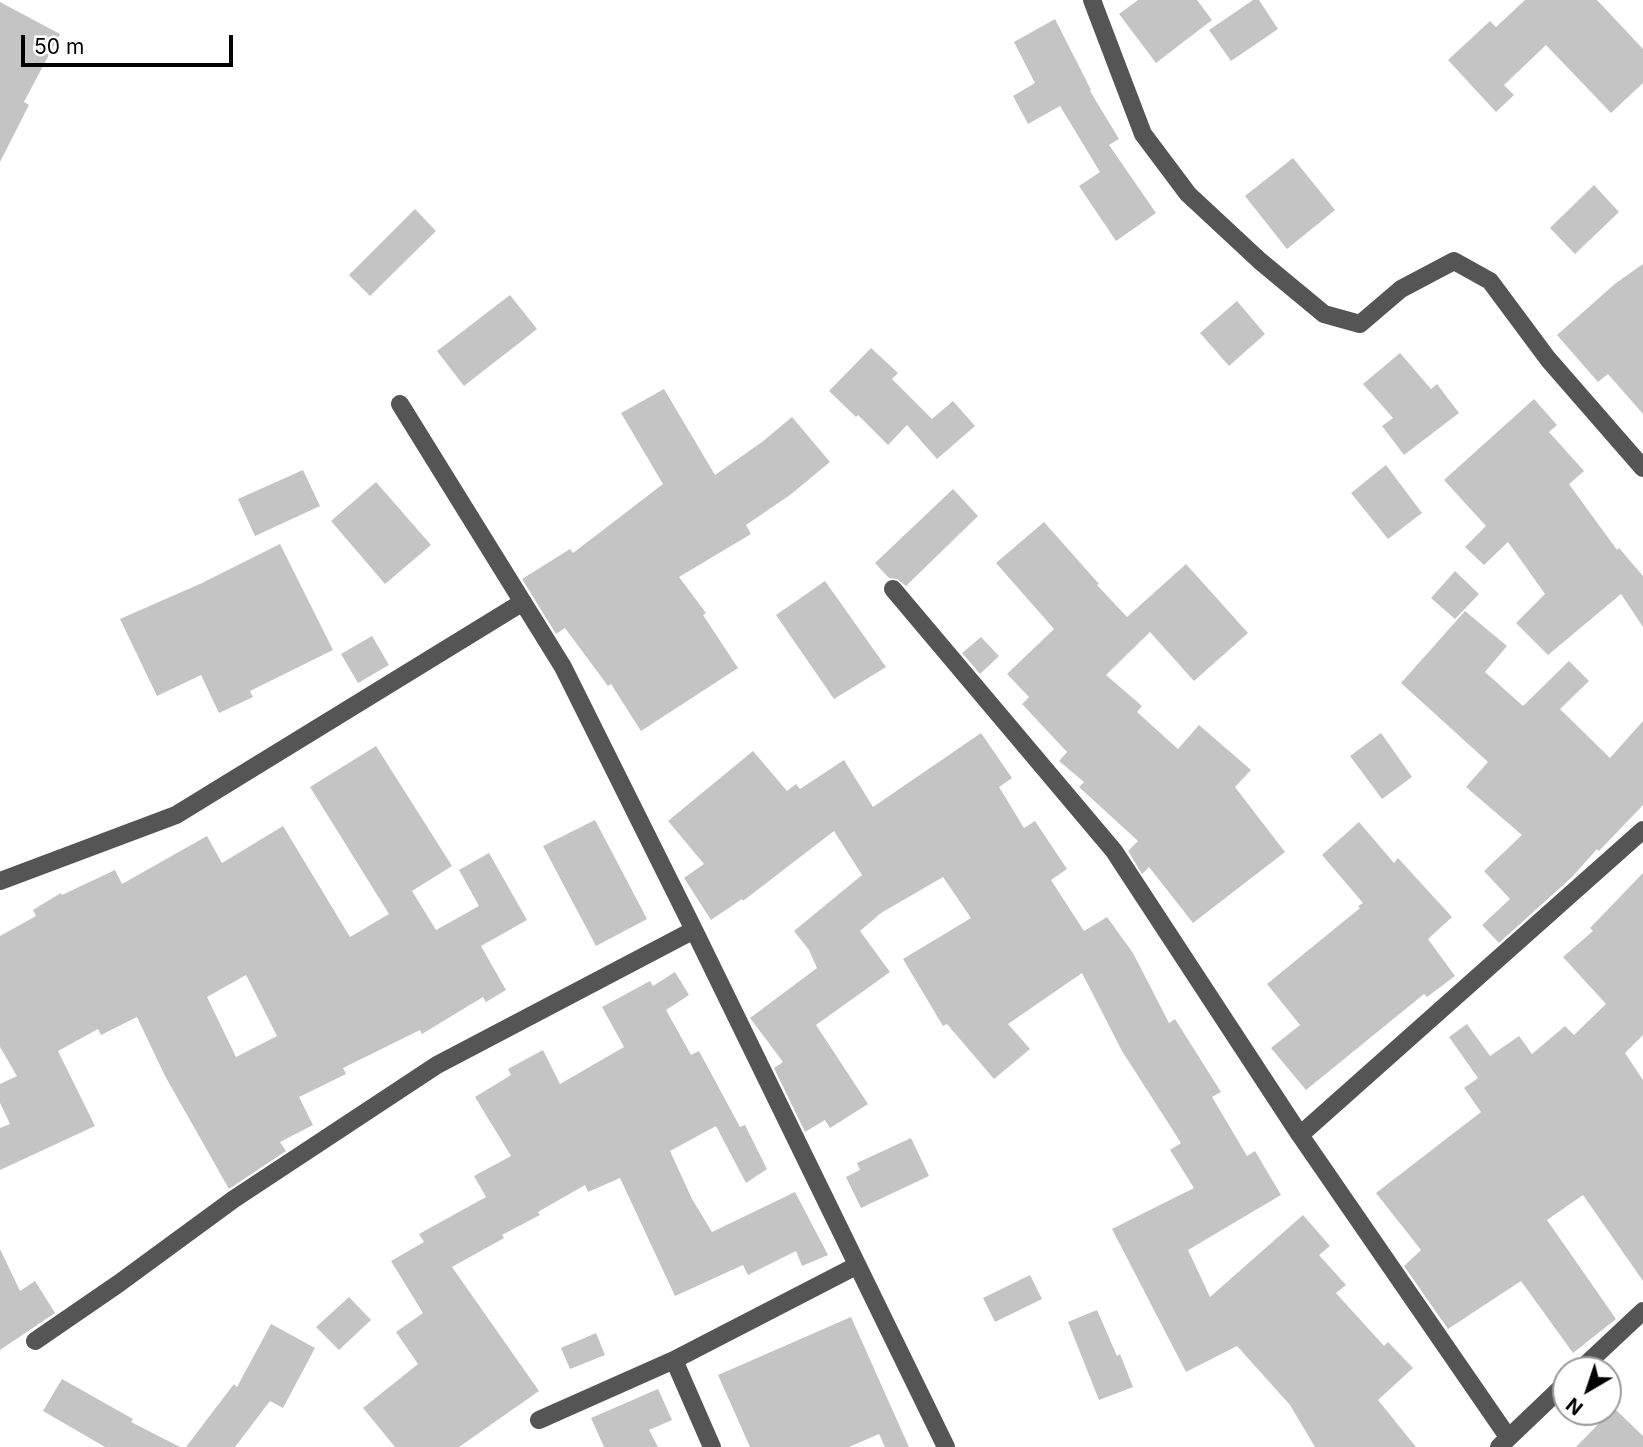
<!DOCTYPE html>
<html>
<head>
<meta charset="utf-8">
<style>
  body { margin:0 }
  #map { position:relative; width:1643px; height:1447px; overflow:hidden; background:#fff; font-family:Inter,sans-serif }
  canvas { display:block }
  .north { position:absolute; left:1552px; top:1356px; width:70px; height:70px; box-sizing:border-box; background:#fff; border:2px solid #999; border-radius:50%; rotate:219deg; font-size:19px; font-weight:700; line-height:28px; text-align:center; color:#000 }
  .north::after { content:''; display:block; margin:auto; width:24px; height:32px; background:#000; clip-path:polygon(50% 0,100% 100%,50% 72%,0 100%) }
  .scale { position:absolute; left:21px; top:35px; width:212px; height:32px; box-sizing:border-box; border:4px solid #000; border-top:0; padding-left:9px; font-size:21px; line-height:24px; white-space:nowrap; color:#000; -webkit-text-stroke:5px #fff; paint-order:stroke }
</style>
</head>
<body>
<div id="map">
<canvas width="1643" height="1447"></canvas>
<div class="north">N</div>
<div class="scale">50 m</div>
</div>
<script>
const context = document.querySelector('canvas').getContext('2d');
context.lineJoin = 'round';
function fill(path, color) { context.fillStyle = color; context.fill(path, 'evenodd'); }
function strokePath(path, color, width, dash) { context.strokeStyle = color; context.lineWidth = width; context.lineCap = dash ? 'butt' : 'round'; context.setLineDash(dash || []); context.stroke(path); }
fill(new Path2D(`
  M 1138,0 L 1197,0 L 1212,20 L 1156,63 L 1119,14 Z
  M 1253,0 L 1259,0 L 1278,29 L 1231,61 L 1209,30 Z
  M 1525,0 L 1597,0 L 1643,49 L 1643,83 L 1611,113 L 1546,45 L 1504,85 L 1514,95 L 1496,112 L 1448,60 L 1490,21 L 1496,27 Z
  M 0,2 L 60,34 L 24,102 L 29,105 L 0,162 Z
  M 1055,19 L 1091,90 L 1090,91 L 1119,139 L 1109,145 L 1156,213 L 1116,241 L 1079,186 L 1100,172 L 1060,106 L 1028,124 L 1013,96 L 1035,83 L 1014,42 Z
  M 1293,158 L 1335,210 L 1287,249 L 1245,196 Z
  M 1594,185 L 1619,212 L 1575,254 L 1550,228 Z
  M 415,209 L 436,231 L 370,296 L 349,275 Z
  M 1643,264 L 1643,414 L 1608,374 L 1598,382 L 1557,335 L 1616,283 Z
  M 510,295 L 537,329 L 464,386 L 437,351 Z
  M 1237,301 L 1265,334 L 1229,366 L 1200,333 Z
  M 871,348 L 898,373 L 892,379 L 932,419 L 953,401 L 975,426 L 937,459 L 907,425 L 888,445 L 858,415 L 856,417 L 829,391 Z
  M 1400,353 L 1431,389 L 1437,384 L 1459,413 L 1404,455 L 1382,426 L 1393,418 L 1363,384 Z
  M 664,389 L 715,475 L 762,442 L 792,417 L 830,462 L 790,495 L 746,525 L 751,534 L 679,577 L 706,613 L 703,615 L 738,668 L 641,731 L 611,684 L 608,686 L 565,628 L 556,634 L 522,579 L 570,549 L 573,553 L 663,484 L 621,413 Z
  M 1534,399 L 1557,425 L 1549,432 L 1584,471 L 1569,484 L 1617,550 L 1619,548 L 1643,576 L 1643,627 L 1621,594 L 1548,655 L 1516,623 L 1545,594 L 1508,542 L 1484,565 L 1465,547 L 1486,526 L 1444,480 Z
  M 1386,465 L 1422,513 L 1388,539 L 1351,493 Z
  M 303,470 L 320,506 L 255,536 L 238,499 Z
  M 376,482 L 431,545 L 385,584 L 331,521 Z
  M 953,489 L 978,516 L 906,586 L 897,579 L 889,578 L 875,563 Z
  M 1044,522 L 1099,584 L 1097,585 L 1127,617 L 1186,564 L 1248,633 L 1194,681 L 1150,632 L 1106,675 L 1142,706 L 1137,712 L 1178,749 L 1199,725 L 1251,770 L 1235,787 L 1285,852 L 1193,923 L 1149,867 L 1142,874 L 1128,851 L 1138,841 L 1079,787 L 1084,782 L 1059,761 L 1067,752 L 1022,704 L 1029,697 L 1007,674 L 1054,629 L 996,563 Z
  M 280,544 L 333,650 L 250,691 L 253,697 L 219,713 L 201,675 L 157,696 L 120,619 L 202,583 Z
  M 1455,571 L 1479,594 L 1455,619 L 1431,598 Z
  M 825,581 L 886,667 L 834,699 L 776,615 Z
  M 1465,611 L 1507,646 L 1485,672 L 1523,706 L 1569,661 L 1589,681 L 1560,709 L 1610,758 L 1643,721 L 1643,805 L 1599,851 L 1597,849 L 1571,878 L 1499,943 L 1482,925 L 1510,899 L 1484,871 L 1522,835 L 1466,787 L 1488,762 L 1401,683 Z
  M 372,636 L 389,665 L 358,683 L 341,654 Z
  M 981,637 L 999,656 L 980,674 L 962,653 Z
  M 981,733 L 1012,778 L 999,787 L 1024,828 L 1035,821 L 1067,869 L 1051,880 L 1084,931 L 1107,917 L 1133,953 L 1169,1023 L 1175,1019 L 1221,1092 L 1212,1097 L 1247,1156 L 1255,1151 L 1281,1195 L 1188,1250 L 1210,1297 L 1303,1215 L 1330,1246 L 1319,1255 L 1346,1285 L 1336,1293 L 1384,1346 L 1388,1342 L 1413,1368 L 1378,1400 L 1416,1447 L 1315,1447 L 1290,1405 L 1237,1346 L 1186,1372 L 1112,1229 L 1194,1188 L 1170,1150 L 1181,1143 L 1122,1051 L 1082,973 L 1008,1024 L 1030,1049 L 994,1079 L 947,1024 L 943,1026 L 903,959 L 971,918 L 943,877 L 881,913 L 860,931 L 890,972 L 816,1025 L 868,1104 L 830,1128 L 825,1120 L 805,1132 L 774,1068 L 783,1062 L 750,1018 L 817,968 L 809,950 L 794,931 L 862,875 L 834,831 L 743,901 L 742,899 L 711,920 L 684,878 L 704,864 L 668,821 L 753,751 L 787,791 L 796,784 L 800,789 L 844,760 L 873,807 Z
  M 1381,733 L 1412,777 L 1382,799 L 1350,756 Z
  M 376,746 L 452,866 L 412,891 L 436,930 L 479,906 L 459,870 L 489,853 L 527,920 L 481,946 L 506,990 L 486,1002 L 483,997 L 422,1034 L 420,1030 L 343,1068 L 346,1074 L 299,1097 L 313,1125 L 280,1142 L 286,1151 L 229,1189 L 165,1076 L 137,1017 L 101,1035 L 98,1029 L 58,1051 L 95,1126 L 0,1170 L 0,1128 L 10,1124 L 0,1103 L 0,1084 L 17,1076 L 0,1047 L 0,936 L 36,916 L 33,910 L 61,893 L 62,895 L 115,870 L 122,884 L 207,836 L 222,863 L 283,826 L 350,937 L 389,914 L 310,787 ZM 246,975 L 277,1036 L 236,1057 L 207,997 Z
  M 595,820 L 647,919 L 596,946 L 543,846 Z
  M 1359,822 L 1394,863 L 1398,858 L 1452,917 L 1428,939 L 1455,976 L 1427,997 L 1424,994 L 1306,1090 L 1271,1048 L 1300,1025 L 1267,984 L 1360,908 L 1358,906 L 1363,903 L 1322,855 Z
  M 1643,873 L 1643,1035 L 1625,1053 L 1643,1080 L 1643,1281 L 1583,1195 L 1547,1220 L 1616,1319 L 1573,1353 L 1521,1281 L 1448,1329 L 1404,1266 L 1421,1250 L 1376,1193 L 1481,1112 L 1464,1088 L 1478,1078 L 1449,1037 L 1467,1024 L 1490,1056 L 1519,1036 L 1532,1054 L 1565,1026 L 1574,1035 L 1606,1004 L 1563,957 L 1593,931 L 1590,928 Z
  M 675,972 L 689,995 L 666,1010 L 691,1055 L 699,1051 L 740,1127 L 745,1125 L 767,1169 L 746,1183 L 716,1126 L 670,1151 L 692,1199 L 712,1232 L 795,1192 L 828,1255 L 802,1266 L 796,1251 L 748,1275 L 743,1265 L 675,1296 L 620,1178 L 588,1192 L 585,1185 L 538,1212 L 540,1215 L 502,1235 L 504,1238 L 452,1267 L 539,1391 L 459,1447 L 395,1447 L 363,1408 L 418,1364 L 396,1332 L 423,1313 L 391,1261 L 424,1242 L 419,1234 L 486,1197 L 474,1176 L 511,1156 L 475,1097 L 511,1075 L 508,1069 L 543,1050 L 560,1084 L 624,1047 L 602,1007 L 650,981 L 653,986 Z
  M 911,1138 L 929,1176 L 861,1208 L 846,1177 L 860,1170 L 857,1163 Z
  M 0,1249 L 20,1291 L 35,1281 L 55,1313 L 0,1350 Z
  M 1030,1275 L 1042,1299 L 995,1322 L 983,1298 Z
  M 349,1297 L 371,1320 L 339,1350 L 316,1327 Z
  M 1097,1310 L 1117,1356 L 1120,1354 L 1133,1387 L 1099,1400 L 1068,1322 Z
  M 851,1317 L 909,1447 L 885,1447 L 879,1434 L 849,1447 L 750,1447 L 718,1375 Z
  M 271,1324 L 315,1348 L 283,1408 L 270,1401 L 235,1447 L 186,1447 L 234,1384 L 237,1387 Z
  M 596,1333 L 605,1355 L 570,1369 L 561,1348 Z
  M 62,1379 L 133,1419 L 131,1422 L 180,1447 L 105,1447 L 43,1411 Z
  M 658,1389 L 672,1420 L 649,1430 L 658,1447 L 604,1447 L 591,1418 Z
  M 1614,1408 L 1643,1436 L 1643,1447 L 1576,1447 Z`), '#c4c4c4');
strokePath(new Path2D(`
  M 1092,0 L 1143,134 L 1188,194 L 1260,261 L 1324,314 L 1360,324 L 1401,289 L 1454,261 L 1490,281 L 1548,359 L 1643,468
  M 400,404 L 563,667 L 694,930 L 946,1447
  M 893,589 L 1114,851 L 1300,1135 L 1508,1437
  M 0,881 L 176,815 L 523,602
  M 1300,1135 L 1643,830
  M 35,1341 L 118,1284 L 234,1199 L 437,1065 L 694,930
  M 1580,1370 L 1643,1311
  M 539,1420 L 674,1360
  M 712,1447 L 674,1360 L 856,1266
  M 1499,1447 L 1566,1383`), '#555', 18);
</script>
</body>
</html>
